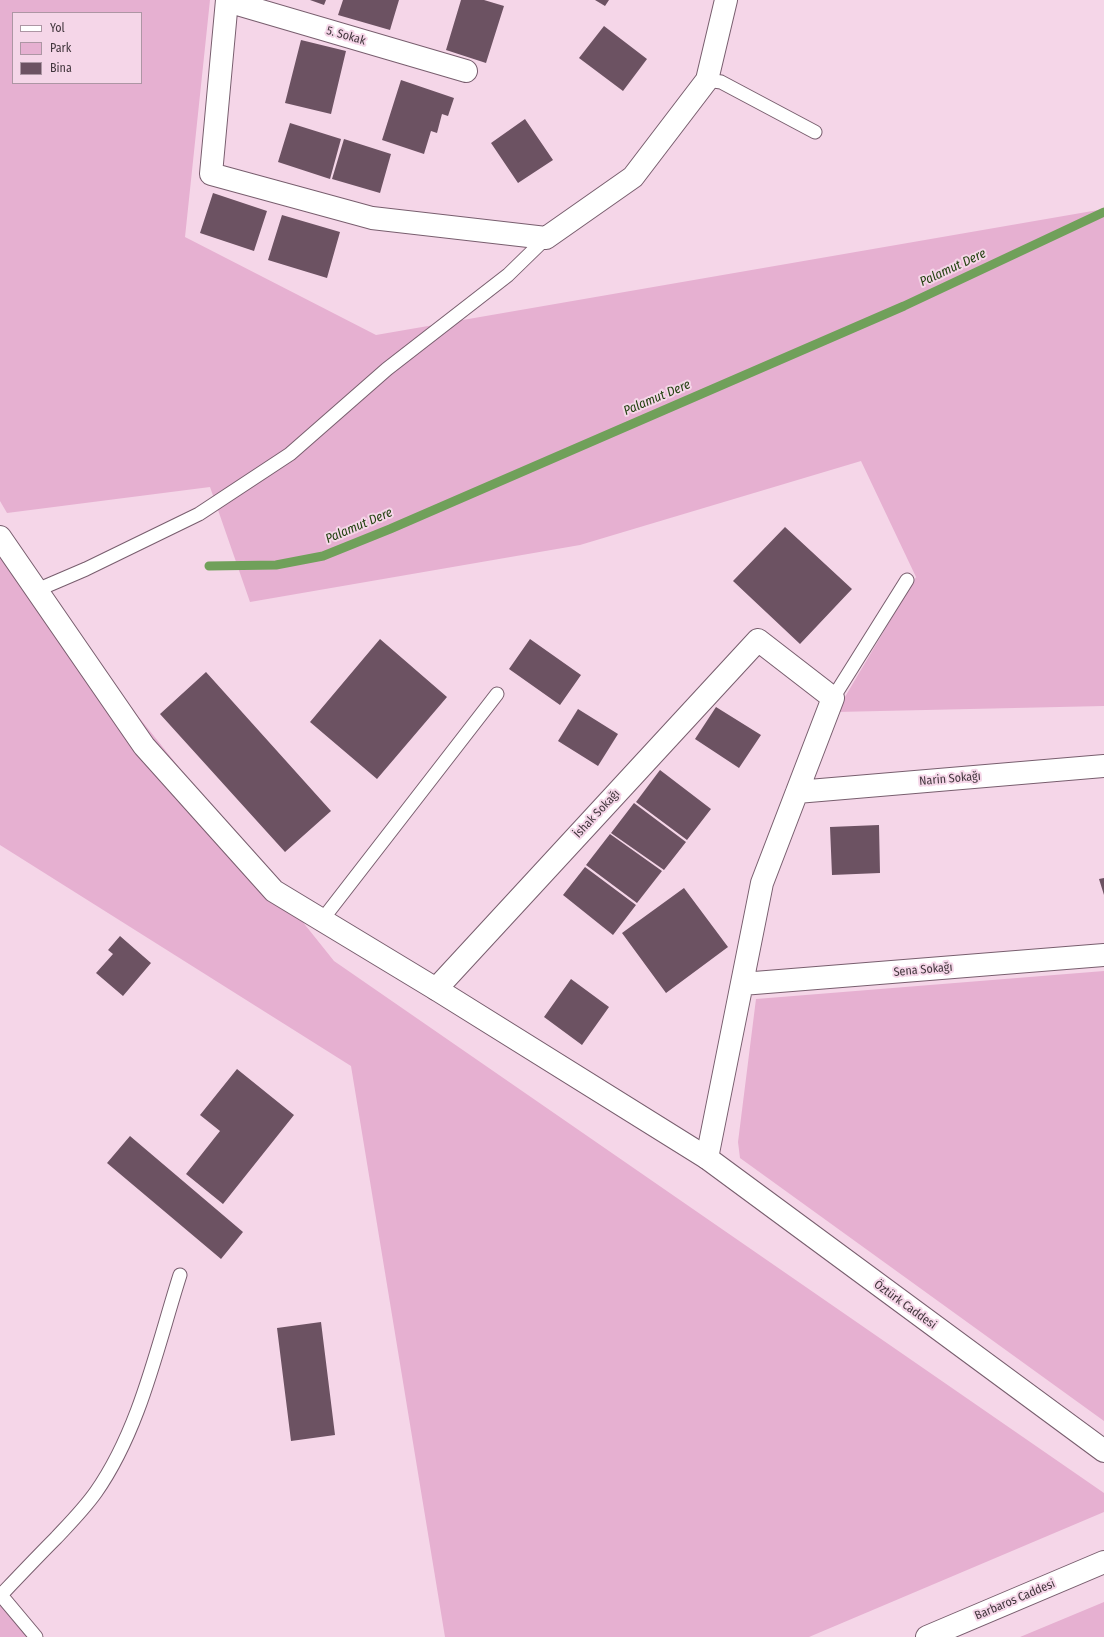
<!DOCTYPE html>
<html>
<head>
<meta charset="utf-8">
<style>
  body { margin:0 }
  #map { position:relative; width:1104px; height:1637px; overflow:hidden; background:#f5d6e8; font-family:"Fira Sans Condensed",sans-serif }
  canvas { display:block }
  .legend { position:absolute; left:12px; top:12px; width:130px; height:72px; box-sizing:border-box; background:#f5d6e8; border:1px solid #ad96a4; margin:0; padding:5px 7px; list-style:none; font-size:12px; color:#42363d }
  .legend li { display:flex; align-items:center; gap:8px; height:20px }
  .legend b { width:20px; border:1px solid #ad96a4 }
</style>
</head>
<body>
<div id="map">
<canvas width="1104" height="1637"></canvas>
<ul class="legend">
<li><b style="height:5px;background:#fff"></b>Yol</li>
<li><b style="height:11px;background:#e6b0d1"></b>Park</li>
<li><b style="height:11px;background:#6c5262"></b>Bina</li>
</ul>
</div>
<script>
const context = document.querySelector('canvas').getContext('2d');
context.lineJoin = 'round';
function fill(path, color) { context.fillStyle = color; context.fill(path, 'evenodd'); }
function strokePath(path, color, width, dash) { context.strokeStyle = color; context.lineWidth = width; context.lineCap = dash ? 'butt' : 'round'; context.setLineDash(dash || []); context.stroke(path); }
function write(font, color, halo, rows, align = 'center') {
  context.font = font + ' "Fira Sans Condensed",sans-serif'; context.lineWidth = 4; context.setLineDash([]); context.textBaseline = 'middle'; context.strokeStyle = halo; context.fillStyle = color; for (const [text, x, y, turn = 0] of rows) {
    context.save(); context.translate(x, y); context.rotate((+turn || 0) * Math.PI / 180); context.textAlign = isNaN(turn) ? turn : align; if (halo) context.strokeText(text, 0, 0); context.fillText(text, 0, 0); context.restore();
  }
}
fill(new Path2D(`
  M 0,0 L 210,0 L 185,237 L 376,335 L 1104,209 L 1104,706 L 836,712 L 916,577 L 861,461 L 580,545 L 250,602 L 210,487 L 7,513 L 0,501 ZM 13,13 L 141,13 L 141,83 L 13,83 Z
  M 0,556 L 37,590 L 334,961 L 1104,1493 L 1104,1512 L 809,1637 L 445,1637 L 351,1066 L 0,845 Z
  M 1104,971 L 1104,1421 L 740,1158 L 738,1142 L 756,999 Z
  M 0,1590 L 42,1637 L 0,1637 Z
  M 1104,1602 L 1104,1637 L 1020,1637 Z`), '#e6b0d1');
strokePath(new Path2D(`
  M 209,566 L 276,565 L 323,556 L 390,529 L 904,306 L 1104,212`), '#70a05a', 9);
fill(new Path2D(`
  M 310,0 L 326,0 L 324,5 Z
  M 343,0 L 399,0 L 390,30 L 338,15 Z
  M 461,0 L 484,0 L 504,6 L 486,63 L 446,50 Z
  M 595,0 L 609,0 L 605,6 Z
  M 604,26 L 647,59 L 623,91 L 579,58 Z
  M 301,40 L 346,51 L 331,114 L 285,103 Z
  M 401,80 L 454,98 L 448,116 L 442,114 L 437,133 L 431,131 L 424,154 L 382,140 Z
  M 525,119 L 553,160 L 518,183 L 491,143 Z
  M 290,123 L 341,139 L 330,179 L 278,162 Z
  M 344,139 L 391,154 L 380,193 L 332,179 Z
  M 213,193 L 267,211 L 254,251 L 200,233 Z
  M 282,215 L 340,232 L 327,278 L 268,260 Z
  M 785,527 L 852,589 L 800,644 L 733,581 Z
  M 380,639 L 447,697 L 377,779 L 310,722 Z
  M 530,639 L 581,675 L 560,705 L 509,669 Z
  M 206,672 L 331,811 L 285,852 L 160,714 Z
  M 716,707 L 761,735 L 739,768 L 695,739 Z
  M 578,709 L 618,734 L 598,766 L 558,741 Z
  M 660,770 L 711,809 L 687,840 L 636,802 Z
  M 634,803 L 686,842 L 664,870 L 611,833 Z
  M 879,825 L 880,873 L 832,875 L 830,827 Z
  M 610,834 L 662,871 L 637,903 L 586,865 Z
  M 585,867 L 636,905 L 613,935 L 563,895 Z
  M 1104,878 L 1104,895 L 1099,879 Z
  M 684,888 L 728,947 L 666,993 L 622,933 Z
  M 120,936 L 151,963 L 123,996 L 96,973 L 113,954 L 108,950 Z
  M 571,979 L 609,1007 L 582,1045 L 544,1017 Z
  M 237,1069 L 294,1115 L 223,1204 L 186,1174 L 220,1131 L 200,1115 Z
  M 130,1136 L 243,1232 L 221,1259 L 107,1163 Z
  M 321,1322 L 335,1435 L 291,1441 L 277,1328 Z`), '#6c5262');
const lane = new Path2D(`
  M 707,80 L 721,82 L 815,132
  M 37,590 L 86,569 L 199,514 L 290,454 L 387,369 L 508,275 L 546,238
  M 833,698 L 907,580
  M 322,920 L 497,694
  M 0,1594 L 36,1637
  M 1,1595 C 19,1576 37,1557 56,1538 C 70,1523 84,1509 96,1492 C 140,1429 157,1347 180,1275`);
const street = new Path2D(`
  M 227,0 L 211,174 L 372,218 L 546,238 L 633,177 L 707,80 L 726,0
  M 227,1 L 466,71
  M 797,792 L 1104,766
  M 742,984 L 1104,955
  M 436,989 L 758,640 L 833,698 L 762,883 L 707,1158`);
const secondary = new Path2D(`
  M 0,537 L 144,746 L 274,891 L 436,989 L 707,1158 L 1104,1451`);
const primary = new Path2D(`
  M 927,1637 L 1104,1562`);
strokePath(lane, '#785e6e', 15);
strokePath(street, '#785e6e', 24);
strokePath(secondary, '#785e6e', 24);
strokePath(primary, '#785e6e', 24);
strokePath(lane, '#fff', 13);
strokePath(street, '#fff', 22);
strokePath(secondary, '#fff', 22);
strokePath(primary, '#fff', 22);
write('12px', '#42363d', '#f5d6e8', [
  ["5. Sokak",346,36,16],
  ["Narin Sokağı",950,779,-5],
  ["İshak Sokağı",597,814,-47],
  ["Sena Sokağı",923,970,-5],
  ["Öztürk Caddesi",905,1305,36],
  ["Barbaros Caddesi",1015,1600,-23]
]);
write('italic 13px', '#234211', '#f5d6e8', [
  ["Palamut Dere",953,268,-25],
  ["Palamut Dere",657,398,-23],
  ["Palamut Dere",359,526,-23]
]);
</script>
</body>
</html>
